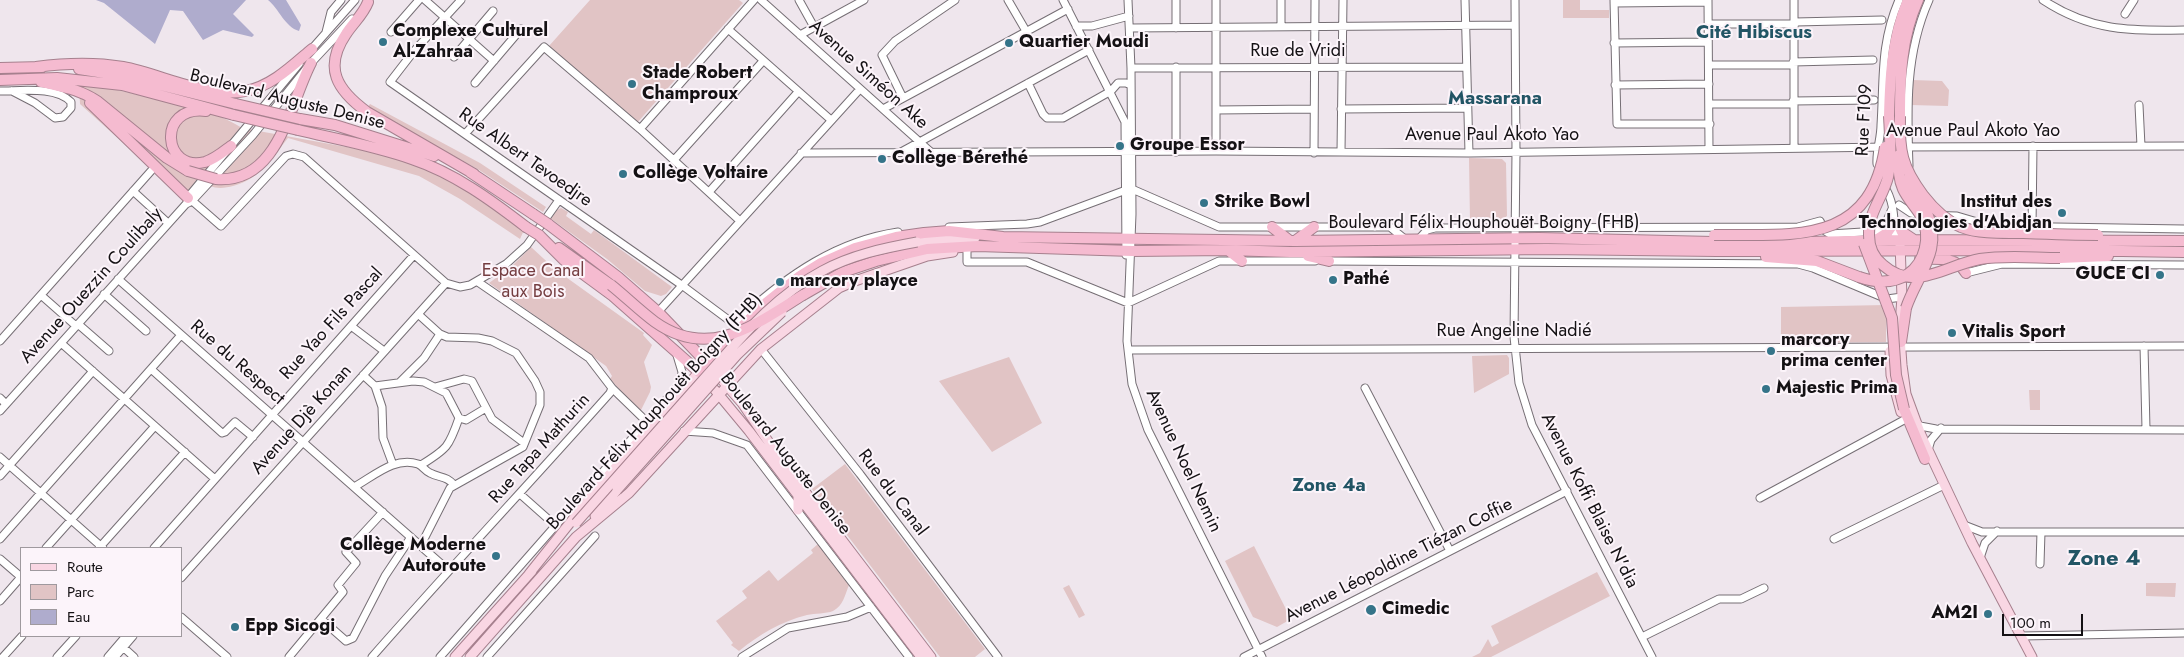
<!DOCTYPE html>
<html>
<head>
<meta charset="utf-8">
<style>
  body { margin:0 }
  #map { position:relative; width:2184px; height:657px; overflow:hidden; background:#efe6ed; font-family:Jost,sans-serif }
  canvas { display:block }
  .legend { position:absolute; left:20px; top:547px; width:162px; height:90px; box-sizing:border-box; background:#fcf4fa; border:1px solid #9f999e; margin:0; padding:6px 9px; list-style:none; font-size:15px; color:#141114 }
  .legend li { display:flex; align-items:center; gap:10px; height:25px }
  .legend b { width:25px; border:1px solid #9f999e }
  .scale { position:absolute; left:2002px; top:614px; width:81px; height:22px; box-sizing:border-box; border:2px solid #141114; border-top:0; padding-left:6px; font-size:15px; line-height:18px; white-space:nowrap; color:#141114; -webkit-text-stroke:4px #fcf4fa; paint-order:stroke }
</style>
</head>
<body>
<div id="map">
<canvas width="2184" height="657"></canvas>
<ul class="legend">
<li><b style="height:6px;background:#f9d6e3"></b>Route</li>
<li><b style="height:14px;background:#e1c4c5"></b>Parc</li>
<li><b style="height:14px;background:#afaccd"></b>Eau</li>
</ul>
<div class="scale">100 m</div>
</div>
<script>
const context = document.querySelector('canvas').getContext('2d');
context.lineJoin = 'round';
function fill(path, color) { context.fillStyle = color; context.fill(path, 'evenodd'); }
function strokePath(path, color, width, dash) { context.strokeStyle = color; context.lineWidth = width; context.lineCap = dash ? 'butt' : 'round'; context.setLineDash(dash || []); context.stroke(path); }
function write(font, color, halo, rows, align = 'center') {
  context.font = font + ' Jost,sans-serif'; context.lineWidth = 4; context.setLineDash([]); context.textBaseline = 'middle'; context.strokeStyle = halo; context.fillStyle = color; for (const [text, x, y, turn = 0] of rows) {
    context.save(); context.translate(x, y); context.rotate((+turn || 0) * Math.PI / 180); context.textAlign = isNaN(turn) ? turn : align; if (halo) context.strokeText(text, 0, 0); context.fillText(text, 0, 0); context.restore();
  }
}
fill(new Path2D(`
  M 590,0 L 739,0 L 743,3 L 637,123 L 549,46 Z
  M 1563,0 L 1580,0 L 1580,10 L 1609,10 L 1609,18 L 1563,18 Z
  M 1912,80 L 1942,81 L 1949,90 L 1948,106 L 1911,105 Z
  M 79,84 C 102,85 125,92 147,97 C 178,104 214,110 242,128 L 385,154 L 434,171 L 525,228 L 520,239 L 460,199 L 419,176 L 288,138 C 271,159 260,179 233,186 C 226,188 217,189 210,186 L 192,205 L 80,104 Z
  M 370,104 L 480,163 L 546,207 L 543,212 L 476,168 L 366,109 Z
  M 1469,158 L 1502,159 L 1506,163 L 1507,216 L 1501,221 L 1470,222 Z
  M 561,208 L 568,212 L 566,216 L 591,234 L 594,230 L 672,287 L 666,294 L 661,296 L 645,291 L 607,259 L 550,218 L 555,211 Z
  M 531,247 L 556,270 L 644,333 L 643,335 L 652,345 L 644,362 L 651,387 L 650,392 L 640,412 L 610,379 L 612,376 L 606,366 L 489,283 L 510,268 Z
  M 1886,305 L 1886,342 L 1781,343 L 1781,307 Z
  M 1507,355 L 1509,358 L 1509,374 L 1474,393 L 1472,356 Z
  M 1009,357 L 1042,423 L 992,452 L 939,381 Z
  M 2029,390 L 2040,390 L 2040,410 L 2030,410 Z
  M 845,464 L 985,649 L 975,657 L 940,657 L 812,489 Z
  M 818,544 L 849,585 C 845,595 843,606 833,611 C 826,614 815,613 807,615 C 780,622 760,634 739,651 L 731,645 L 733,643 L 716,621 L 747,598 L 742,591 L 769,570 L 778,581 L 813,553 L 811,550 Z
  M 1254,546 L 1291,619 L 1277,627 L 1253,617 L 1225,561 Z
  M 1597,572 L 1610,596 L 1491,657 L 1472,657 L 1480,653 L 1488,639 L 1492,647 L 1499,643 L 1491,626 Z
  M 2146,583 L 2176,583 L 2175,597 L 2146,596 Z
  M 1069,585 L 1085,615 L 1079,618 L 1063,588 Z`), '#e1c4c5');
fill(new Path2D(`
  M 96,0 L 246,0 L 233,14 L 254,35 L 252,37 L 223,30 L 203,40 L 183,11 L 170,10 L 155,44 L 104,3 Z
  M 268,0 L 286,0 L 301,25 L 299,31 C 285,27 279,9 268,0 Z`), '#afaccd');
const minor = new Path2D(`
  M 425,0 L 494,61
  M 461,0 L 414,51 L 390,82 L 683,286 L 730,321 L 737,320 L 743,316 C 788,275 837,241 898,232
  M 761,0 L 932,153
  M 799,0 L 814,27
  M 1008,0 L 1026,31
  M 1063,0 L 1125,122 L 1126,255
  M 1128,0 L 1131,68 L 1132,214 L 1127,341 L 1132,384 L 1148,430 L 1262,657
  M 1216,0 L 1216,151
  M 1465,0 L 1469,153
  M 1515,0 L 1516,152 L 1514,337 L 1519,383 L 1532,425 L 1652,657
  M 1614,0 L 1617,124 L 1710,124
  M 1708,0 L 1709,149
  M 2043,0 C 2090,31 2129,31 2184,30
  M 1614,3 L 1708,2
  M 2125,14 L 2134,0
  M 1795,22 L 1882,20
  M 1708,24 L 1795,24
  M 1076,26 L 1092,26 L 1129,16
  M 1281,27 L 1281,0
  M 1130,28 L 1515,25
  M 1176,28 L 1176,0
  M 728,29 L 831,120
  M 326,32 L 331,12 L 341,0
  M 391,32 L 419,0
  M 800,35 L 864,0
  M 1614,43 L 1708,42
  M 309,52 L 355,0
  M 454,57 L 493,11
  M 1793,62 L 1873,60
  M 1709,65 L 1793,65
  M 1176,67 L 1176,152
  M 1131,68 L 1465,67
  M 475,83 L 521,29
  M 1028,83 L 1043,114 L 1047,118 L 1063,118 L 1111,91 L 1118,83 L 1126,83 L 1131,85
  M 1615,85 L 1709,84
  M 0,91 C 21,91 56,86 71,102 L 71,108 L 63,117 L 55,118 L 35,103 L 12,91
  M 903,98 L 882,55 L 895,41 L 955,0
  M 1793,101 L 1874,100
  M 1710,104 L 1793,104
  M 2139,105 L 2141,146
  M 883,109 L 1068,9
  M 1341,109 L 1467,108
  M 1216,110 L 1313,109
  M 640,129 L 754,0
  M 465,134 L 544,47 L 640,129 L 740,221
  M 1899,147 L 2184,146
  M 1794,148 L 1794,0
  M 901,152 L 1089,50
  M 1341,152 L 1343,0
  M 801,153 L 1216,151 L 1469,153 L 1888,147
  M 1314,153 L 1315,0
  M 674,160 L 763,61
  M 1877,164 C 1876,151 1881,138 1881,125 C 1884,79 1880,44 1899,0
  M 1909,166 C 1907,109 1905,54 1929,0
  M 1883,184 C 1895,202 1894,219 1895,241
  M 1132,189 L 1219,227 L 1390,227 L 1406,240
  M 133,191 L 168,223
  M 709,192 L 798,92
  M 189,196 L 299,64
  M 189,198 L 221,226 L 286,156 L 293,154 L 304,157 L 446,283 L 460,287 L 470,285 L 506,264 L 527,245 L 559,200
  M 1899,205 L 1911,213 L 1922,215 L 1957,216 L 1991,226 L 2184,229
  M 949,227 L 1027,224 L 1040,222 L 1126,190
  M 2032,228 L 2033,146
  M 1879,231 L 1885,225 L 1892,209
  M 1418,240 L 1427,230 L 1435,228 L 1798,227 L 1820,221 L 1825,231 L 1830,234 L 1879,231 L 1886,235
  M 967,251 L 967,262 L 1027,262 L 1128,303 L 1219,261 L 1315,261
  M 1326,261 L 1798,264 L 1813,268 L 1887,299 L 1902,297
  M 1966,273 L 2002,264 L 2184,265
  M 118,279 L 448,570
  M 104,294 L 146,331
  M 42,296 L 76,326
  M 658,312 L 860,89
  M 418,314 L 440,334 L 447,337 L 478,338 L 492,341 L 516,353 L 535,381 L 540,392 L 540,405 L 523,447 L 450,488 L 421,545
  M 78,324 L 109,351
  M 351,326 L 384,351
  M 0,341 L 151,171
  M 61,343 L 215,479
  M 2144,346 L 2146,429
  M 761,349 L 860,474 L 998,657
  M 1128,350 L 2184,346
  M 151,369 L 222,433 L 225,432 L 235,422 L 253,437
  M 363,375 L 375,386 L 382,407 L 383,438 L 393,465
  M 400,382 L 424,358 L 440,334
  M 375,386 L 413,381 L 424,382 L 446,393 L 459,418 C 449,447 447,449 421,465
  M 435,387 L 464,379 L 472,381 L 492,419 L 524,443
  M 612,388 L 647,422
  M 1365,388 L 1450,551
  M 0,398 L 6,404
  M 0,411 L 186,204 L 192,201 L 253,135 L 311,63 L 352,19
  M 459,418 L 466,420 L 486,408
  M 1916,422 L 1920,426 L 1936,429 L 2184,430
  M 684,431 L 713,433 L 747,445 L 909,657
  M 1928,450 L 1931,440 L 1941,428
  M 0,457 L 103,548
  M 0,476 L 93,371
  M 354,487 C 374,476 395,456 418,464 C 423,466 425,471 430,473 C 440,478 447,476 454,485
  M 520,494 L 556,526
  M 1760,498 L 1904,420
  M 1964,525 L 1982,532 L 2184,532
  M 0,539 L 181,335
  M 1834,539 L 1944,485
  M 46,548 L 155,426
  M 99,548 L 185,452
  M 154,548 L 414,255
  M 1980,558 L 1985,543 L 1997,531
  M 0,559 L 21,577
  M 2040,564 L 2041,532
  M 181,578 L 446,283
  M 0,601 L 21,577
  M 181,617 L 227,657
  M 321,619 L 346,641 L 353,638 L 385,576 L 411,537
  M 2021,636 L 2184,633
  M 1642,637 L 1719,599 L 1741,599 L 1764,588
  M 123,647 L 134,657
  M 3,657 L 22,636
  M 57,657 L 76,636
  M 108,657 L 126,636
  M 115,657 L 133,636
  M 289,657 L 343,592 L 338,585 L 356,563 L 346,552 L 383,512
  M 372,657 C 450,568 531,482 610,393 L 612,388 L 589,358 L 478,282
  M 440,657 L 680,384 L 682,372 L 676,352
  M 487,657 L 595,536
  M 742,657 L 788,628 L 847,617 L 871,607
  M 1244,657 L 1567,491`);
const major = new Path2D(`
  M 917,242 L 975,238
  M 1900,324 L 1902,297 L 1900,244
  M 1900,337 L 1902,365 L 1906,394 L 1921,435 L 1972,543 L 2032,657
  M 1890,351 L 1891,375 L 1901,412
  M 714,371 L 742,403 L 781,460 L 931,657
  M 715,390 L 749,431 L 921,657
  M 798,510 L 798,495
  M 595,516 L 617,490
  M 529,574 L 601,484 L 699,372 L 703,377
  M 455,657 L 532,571
  M 470,657 L 576,537 L 629,493 L 761,349 L 839,288 L 855,281 L 927,256 L 953,252`);
const highway = new Path2D(`
  M 368,2 C 363,15 353,23 346,34 C 323,68 337,90 367,112 L 474,174
  M 36,67 C 66,63 94,62 123,67 C 161,74 208,99 246,91 C 272,86 293,65 312,49
  M 0,68 L 42,67
  M 79,69 L 124,76 L 236,104
  M 0,80 L 57,78 L 122,85 L 234,115
  M 41,82 C 62,87 79,89 97,101 L 167,158 L 188,171
  M 90,103 L 188,198
  M 206,111 C 156,105 163,173 205,162 C 215,159 223,152 231,146
  M 1889,116 C 1890,76 1892,38 1908,0
  M 1900,116 C 1900,75 1901,38 1918,0
  M 300,119 L 335,125 L 434,156
  M 298,130 C 336,139 375,146 412,159 C 454,173 491,200 526,227
  M 470,172 L 533,214
  M 216,179 C 279,184 289,105 311,63
  M 1898,223 L 1902,232 L 1914,240
  M 548,224 L 618,277 L 658,312 L 707,363
  M 1272,227 L 1290,241
  M 539,235 L 564,260 L 613,296 L 699,372 L 729,339 L 766,303 L 800,276 L 821,263 L 855,248 L 896,237 L 924,233 L 949,231 L 1003,237 L 1295,241 L 1539,238 L 1757,243 L 1900,240 L 2184,241
  M 1876,240 L 1887,233 L 1894,223
  M 1295,241 L 1314,227
  M 559,248 L 611,285
  M 1228,250 L 1242,261
  M 1308,256 L 1329,261
  M 1766,257 L 1817,261 L 1859,277
  M 2060,258 L 2108,256
  M 1920,259 C 1937,259 1956,256 1966,273
  M 803,295 L 843,272 L 876,261 L 927,249 L 978,246 L 1132,251 L 1228,250 L 1290,252 L 1546,249 L 1717,251 L 2060,250 L 2184,252
  M 1901,342 L 1906,308
  M 1904,409 L 1925,459`);
strokePath(minor, '#766f75', 9);
strokePath(major, '#a6808e', 11);
strokePath(highway, '#a6808e', 12);
strokePath(minor, '#fff', 7);
strokePath(major, '#f9d6e3', 9);
strokePath(highway, '#f5bbd0', 10);
const majorBridge = new Path2D(`
  M 617,490 L 737,355 L 782,312
  M 576,523 C 618,476 660,428 702,381 C 739,340 773,297 822,271 C 851,255 884,248 917,242`);
const highwayBridge = new Path2D(`
  M 236,104 L 300,119
  M 234,115 L 298,130
  M 1889,116 C 1890,136 1892,158 1888,177 C 1883,197 1868,213 1869,235 C 1869,247 1874,258 1883,265 C 1914,293 1946,265 1980,259 C 2006,255 2034,258 2060,258
  M 1900,116 C 1899,151 1902,167 1923,195 C 1933,208 1945,220 1961,227 C 1979,234 2002,233 2021,233 C 2047,234 2072,235 2098,235
  M 188,171 L 216,179
  M 1905,180 C 1912,192 1922,201 1927,213 C 1944,250 1917,275 1906,308
  M 533,214 L 548,224
  M 526,227 L 539,235
  M 1714,235 C 1792,234 1870,247 1885,147
  M 1864,244 L 1892,318 L 1896,375 L 1904,409
  M 1859,277 C 1876,283 1893,284 1908,274 C 1925,262 1931,237 1922,218 C 1917,208 1908,200 1903,189 C 1898,178 1898,167 1899,155
  M 611,285 C 626,297 640,311 655,322 C 710,361 756,324 803,295`);
strokePath(majorBridge, '#a6808e', 11, []);
strokePath(highwayBridge, '#a6808e', 12, []);
strokePath(majorBridge, '#f9d6e3', 9);
strokePath(highwayBridge, '#f5bbd0', 10);
for (const [x, y, r, color] of [
  [383,42,5,"#357489"],
  [1009,43,5,"#357489"],
  [632,84,5,"#357489"],
  [1120,146,5,"#357489"],
  [882,159,5,"#357489"],
  [623,174,5,"#357489"],
  [1204,203,5,"#357489"],
  [2062,213,5,"#357489"],
  [2160,275,5,"#357489"],
  [1333,280,5,"#357489"],
  [780,282,5,"#357489"],
  [1952,333,5,"#357489"],
  [1771,351,5,"#357489"],
  [1766,389,5,"#357489"],
  [496,556,5,"#357489"],
  [1371,610,6,"#357489"],
  [1988,614,5,"#357489"],
  [235,627,5,"#357489"]
]) { const dot = new Path2D(); dot.arc(x, y, r, 0, 2 * Math.PI); context.fillStyle = color; context.fill(dot); strokePath(dot, '#fcf4fa', 2); }
write('bold 18px', '#141114', '#fcf4fa', [
  ["Complexe Culturel",393,32],
  ["Al-Zahraa",393,53],
  ["Quartier Moudi",1019,43],
  ["Stade Robert",642,74],
  ["Champroux",642,95],
  ["Groupe Essor",1130,146],
  ["Collège Bérethé",892,159],
  ["Collège Voltaire",633,174],
  ["Strike Bowl",1214,203],
  ["Institut des",2052,203,"right"],
  ["Technologies d'Abidjan",2052,224,"right"],
  ["GUCE CI",2150,275,"right"],
  ["Pathé",1343,280],
  ["marcory playce",790,282],
  ["Vitalis Sport",1962,333],
  ["marcory",1781,341],
  ["prima center",1781,362],
  ["Majestic Prima",1776,389],
  ["Collège Moderne",486,546,"right"],
  ["Autoroute",486,567,"right"],
  ["Cimedic",1382,610],
  ["AM2I",1978,614,"right"],
  ["Epp Sicogi",245,627]
], 'left');
write('18px', '#141114', '#fcf4fa', [
  ["Rue de Vridi",1298,52],
  ["Avenue Siméon Ake",868,75,42],
  ["Boulevard Auguste Denise",287,100,14],
  ["Rue F109",1865,120,-87],
  ["Avenue Paul Akoto Yao",1973,132],
  ["Avenue Paul Akoto Yao",1492,136],
  ["Rue Albert Tevoedjre",525,158,35],
  ["Boulevard Félix Houphouët Boigny (FHB)",1484,224],
  ["Avenue Ouezzin Coulibaly",92,286,-48],
  ["Rue Yao Fils Pascal",332,324,-48],
  ["Rue Angeline Nadié",1514,332],
  ["Rue du Respect",237,363,41],
  ["Boulevard Félix Houphouët Boigny (FHB)",655,412,-48],
  ["Avenue Djè Konan",302,420,-48],
  ["Rue Tapa Mathurin",540,449,-48],
  ["Boulevard Auguste Denise",785,454,52],
  ["Avenue Noel Nemin",1183,461,65],
  ["Rue du Canal",892,493,53],
  ["Avenue Koffi Blaise N'dia",1589,501,63],
  ["Avenue Léopoldine Tiézan Coffie",1399,561,-27]
]);
write('18px', '#743d40', '#fcf4fa', [
  ["Espace Canal",533,272],
  ["aux Bois",533,293]
]);
write('bold 19px', '#225565', '#fcf4fa', [
  ["Cité Hibiscus",1754,33],
  ["Massarana",1495,99],
  ["Zone 4a",1329,486]
]);
write('bold 22px', '#225565', '#fcf4fa', [
  ["Zone 4",2104,560]
]);
</script>
</body>
</html>
